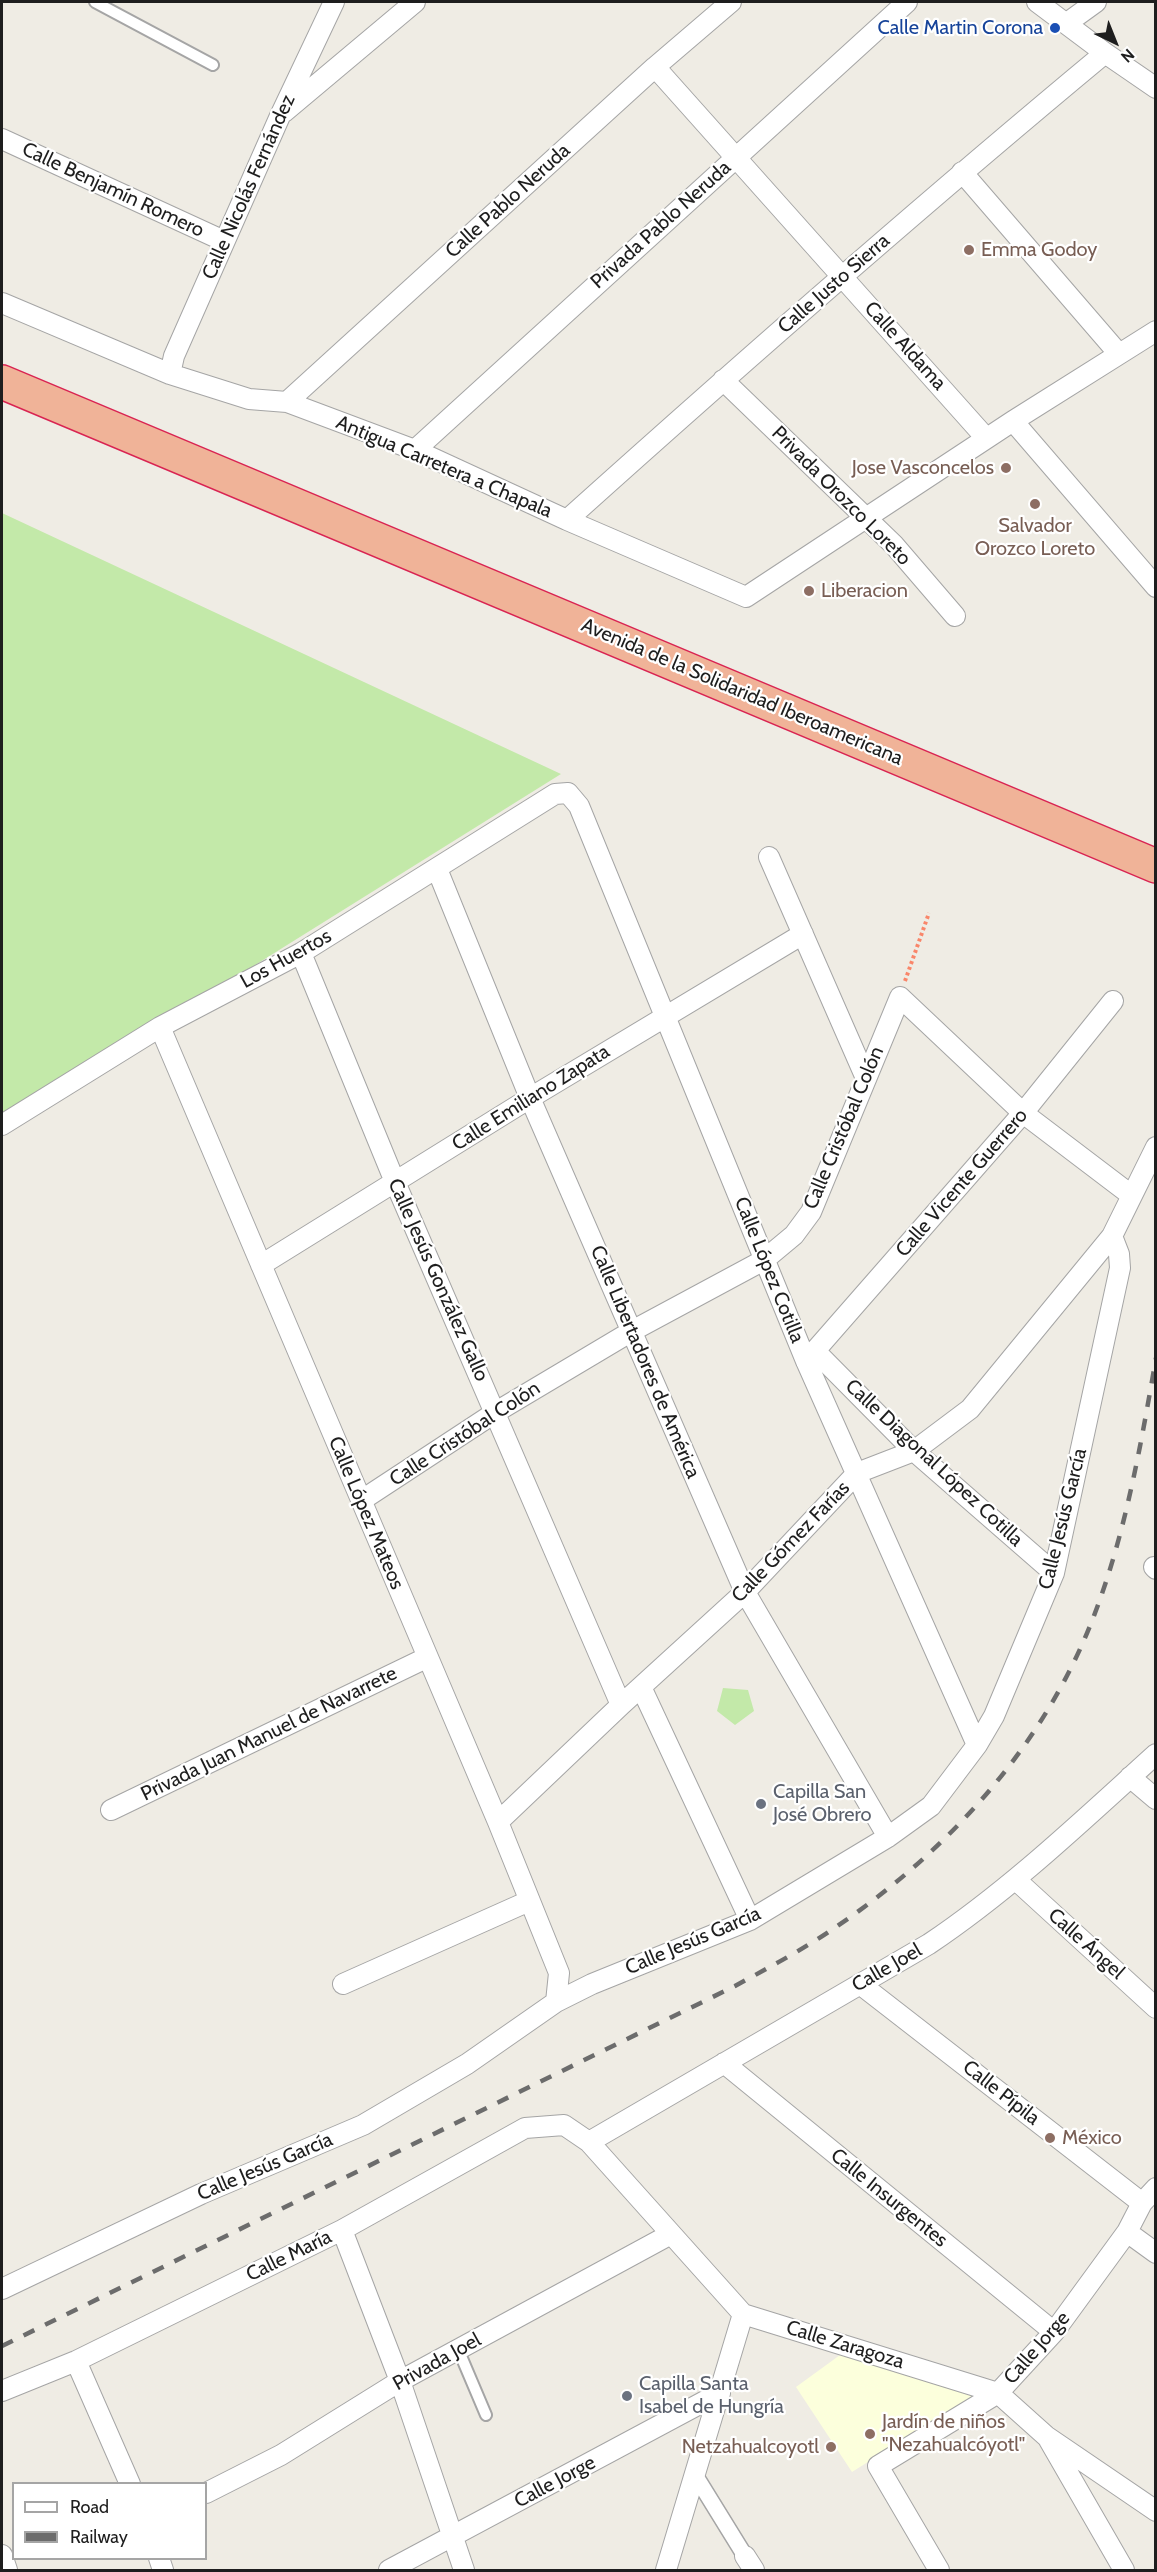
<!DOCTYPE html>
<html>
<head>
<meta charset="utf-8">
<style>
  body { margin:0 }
  #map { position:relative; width:1157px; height:2572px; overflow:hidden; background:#efece4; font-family:Cabin,sans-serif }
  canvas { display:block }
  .frame { position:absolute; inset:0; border:3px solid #1e1e1e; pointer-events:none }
  .legend { position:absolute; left:12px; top:2482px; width:195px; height:78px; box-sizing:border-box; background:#fff; border:2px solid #a5a5a5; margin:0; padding:8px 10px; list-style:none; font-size:18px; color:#1e1e1e }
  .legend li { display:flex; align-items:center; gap:12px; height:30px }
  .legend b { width:30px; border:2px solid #a5a5a5 }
  .north { position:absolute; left:1085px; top:12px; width:60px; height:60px; -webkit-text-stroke:4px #fff; paint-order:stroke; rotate:137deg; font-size:16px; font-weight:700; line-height:24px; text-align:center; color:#1e1e1e }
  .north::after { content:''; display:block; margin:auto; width:21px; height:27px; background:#1e1e1e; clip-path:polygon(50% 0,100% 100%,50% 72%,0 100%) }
</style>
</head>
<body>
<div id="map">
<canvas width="1157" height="2572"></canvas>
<div class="frame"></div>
<ul class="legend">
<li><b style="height:8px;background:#fff"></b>Road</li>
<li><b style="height:8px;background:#6c6c6c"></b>Railway</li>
</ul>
<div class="north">N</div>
</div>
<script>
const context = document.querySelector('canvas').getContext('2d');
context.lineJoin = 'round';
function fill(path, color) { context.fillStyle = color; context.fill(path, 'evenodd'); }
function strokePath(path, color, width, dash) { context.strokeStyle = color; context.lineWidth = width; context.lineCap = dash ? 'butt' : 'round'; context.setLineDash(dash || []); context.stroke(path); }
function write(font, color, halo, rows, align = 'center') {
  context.font = font + ' Cabin,sans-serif'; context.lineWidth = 4.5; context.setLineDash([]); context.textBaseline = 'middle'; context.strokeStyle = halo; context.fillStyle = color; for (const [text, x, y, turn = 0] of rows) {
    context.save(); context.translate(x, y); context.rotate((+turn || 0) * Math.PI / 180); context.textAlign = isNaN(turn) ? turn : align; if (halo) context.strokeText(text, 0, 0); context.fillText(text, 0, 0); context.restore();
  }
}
fill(new Path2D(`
  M 840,2355 L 973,2396 L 852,2472 L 796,2387 Z`), '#fcffdc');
fill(new Path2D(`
  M 2,513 L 561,774 L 2,1123 Z
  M 723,1688 L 748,1690 L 754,1711 L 735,1725 L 717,1711 Z`), '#c3e9a9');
const service = new Path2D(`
  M 95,2 L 213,65
  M 458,2349 L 486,2415`);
const pedestrian = new Path2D(`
  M 695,2475 L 745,2556`);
const minor = new Path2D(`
  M 1037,2 L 1105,53 L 1156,88
  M 1067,23 L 1096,2
  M 655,67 L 986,438
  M 284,112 L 415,2
  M 2,139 L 224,241
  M 962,172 L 1119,354
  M 2,303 L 170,374 L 249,399 L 287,402 L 415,450 L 567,520 L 746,597 L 1013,421 L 1156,331
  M 170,374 L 174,356 L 280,116 L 334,2
  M 723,380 L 894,545 L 955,616
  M 287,402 L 655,67 L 731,2
  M 1013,421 L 1156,587
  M 415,450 L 907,2
  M 567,520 C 744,361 922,205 1105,53
  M 769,857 L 865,1076
  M 437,869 L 530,1098 L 745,1592 L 888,1837
  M 301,953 L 395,1182 L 621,1705
  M 160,1027 L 498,1822 L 559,1973 L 556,2002
  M 2,1125 L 160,1027 L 301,953 L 555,794 L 568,793 L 579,806 L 806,1361 L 977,1745
  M 261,1265 L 530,1098 L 803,934
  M 815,1351 L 914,1451 L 1054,1573
  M 806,1361 L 1023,1113 L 1113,1001
  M 362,1500 L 496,1412 L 632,1331 L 764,1260 L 794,1235 L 811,1212 L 900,997 L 1023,1113 L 1131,1195
  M 1154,1567 L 1156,1569
  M 641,1687 L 750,1920
  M 1130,1777 L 1156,1799
  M 111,1810 L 426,1658
  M 498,1822 L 621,1705 L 745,1592 L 857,1473 L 914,1451 L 970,1409 L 1112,1236 L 1156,1147
  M 1016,1880 L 1156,2008
  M 343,1984 L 529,1901
  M 860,1984 L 1142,2203
  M 724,2063 L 1054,2332
  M 589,2142 L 929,1944 C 1011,1889 1083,1820 1156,1754
  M 342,2230 L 400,2381 L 464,2570
  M 1127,2232 L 1156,2253
  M 2,2289 L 201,2194 L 363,2125 L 467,2064 L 556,2002 L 592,1984 L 750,1920 L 888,1837 L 931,1806 L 977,1745 L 994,1716 L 1054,1573 L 1120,1268 L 1119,1254 L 1112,1236
  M 76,2361 L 130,2484
  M 2,2391 L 76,2361 L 342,2230 L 525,2128 L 564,2125 L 589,2142 L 743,2314 L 998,2393 L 1046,2436 L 1156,2511
  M 1049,2440 L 1124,2570
  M 206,2493 L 281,2455 L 400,2381 L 671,2234
  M 2,2555 L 7,2570
  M 745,2556 L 754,2570
  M 159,2558 L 163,2570
  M 389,2570 L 720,2393
  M 666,2570 L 743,2314
  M 939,2570 L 878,2466 L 998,2393 L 1054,2332 L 1127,2232 L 1142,2203 L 1156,2188`);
const trunk = new Path2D(`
  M 2,382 L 1156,866`);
strokePath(service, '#a5a5a5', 14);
strokePath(pedestrian, '#a5a5a5', 18);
strokePath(minor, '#a5a5a5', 22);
strokePath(trunk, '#d92452', 36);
strokePath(new Path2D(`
  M 905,981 L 929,913`), '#f9866a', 4, [3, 3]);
strokePath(service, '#fff', 10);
strokePath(pedestrian, '#fff', 15);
strokePath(minor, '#fff', 20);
strokePath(trunk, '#f0b398', 33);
strokePath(new Path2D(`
  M 2,2346 L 735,1986 C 768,1968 802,1950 833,1929 C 948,1852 1046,1744 1095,1613 C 1126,1531 1141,1444 1156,1358`), '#6c6c6c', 4.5, [12, 12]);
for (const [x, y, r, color] of [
  [1055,28,6,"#1a4fb4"],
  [969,250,6,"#8d6e63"],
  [1006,468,6,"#8d6e63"],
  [1035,504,6,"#8d6e63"],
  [809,591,6,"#8d6e63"],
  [761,1804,6,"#6b7280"],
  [1050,2138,6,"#8d6e63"],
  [627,2396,6,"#6b7280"],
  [870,2434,6,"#8d6e63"],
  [831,2447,6,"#8d6e63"]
]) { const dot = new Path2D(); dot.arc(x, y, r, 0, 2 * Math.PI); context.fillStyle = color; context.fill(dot); strokePath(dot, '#fff', 2); }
write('20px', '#164399', '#fff', [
  ["Calle Martin Corona",1043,28]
], 'right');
write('20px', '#1e1e1e', '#fff', [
  ["Calle Nicolás Fernández",249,187,-66],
  ["Calle Benjamín Romero",113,190,25],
  ["Calle Pablo Neruda",508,201,-42],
  ["Privada Pablo Neruda",661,225,-42],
  ["Calle Justo Sierra",834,284,-41],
  ["Calle Aldama",905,346,48],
  ["Antigua Carretera a Chapala",444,467,23],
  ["Privada Orozco Loreto",841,496,45],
  ["Avenida de la Solidaridad Iberoamericana",742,692,23],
  ["Los Huertos",286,959,-29],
  ["Calle Emiliano Zapata",531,1098,-32],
  ["Calle Cristóbal Colón",844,1128,-67],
  ["Calle Vicente Guerrero",962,1183,-49],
  ["Calle López Cotilla",769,1270,68],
  ["Calle Jesús González Gallo",438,1280,66],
  ["Calle Libertadores de América",645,1362,67],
  ["Calle Cristóbal Colón",465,1434,-33],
  ["Calle Diagonal López Cotilla",934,1463,43],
  ["Calle López Mateos",366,1513,67],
  ["Calle Jesús García",1063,1519,-76],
  ["Calle Gómez Farías",791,1542,-46],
  ["Privada Juan Manuel de Navarrete",269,1734,-26],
  ["Calle Jesús García",693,1941,-23],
  ["Calle Ángel",1086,1944,42],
  ["Calle Joel",887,1968,-30],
  ["Calle Pípila",1001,2093,38],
  ["Calle Jesús García",265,2167,-23],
  ["Calle Insurgentes",889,2198,39],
  ["Calle María",289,2256,-26],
  ["Calle Zaragoza",845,2345,17],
  ["Calle Jorge",1037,2348,-49],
  ["Privada Joel",437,2362,-29],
  ["Calle Jorge",555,2482,-28]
]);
write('20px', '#785e54', '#fff', [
  ["Emma Godoy",981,250],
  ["Jose Vasconcelos",994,468,"right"],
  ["Salvador",1035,526,"center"],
  ["Orozco Loreto",1035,549,"center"],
  ["Liberacion",821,591],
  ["México",1062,2138],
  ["Jardín de niños",882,2422],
  ["\"Nezahualcóyotl\"",882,2445],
  ["Netzahualcoyotl",819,2447,"right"]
], 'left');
write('20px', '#5b616d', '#fff', [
  ["Capilla San",773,1792],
  ["José Obrero",773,1815],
  ["Capilla Santa",639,2384],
  ["Isabel de Hungría",639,2407]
], 'left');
</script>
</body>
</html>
